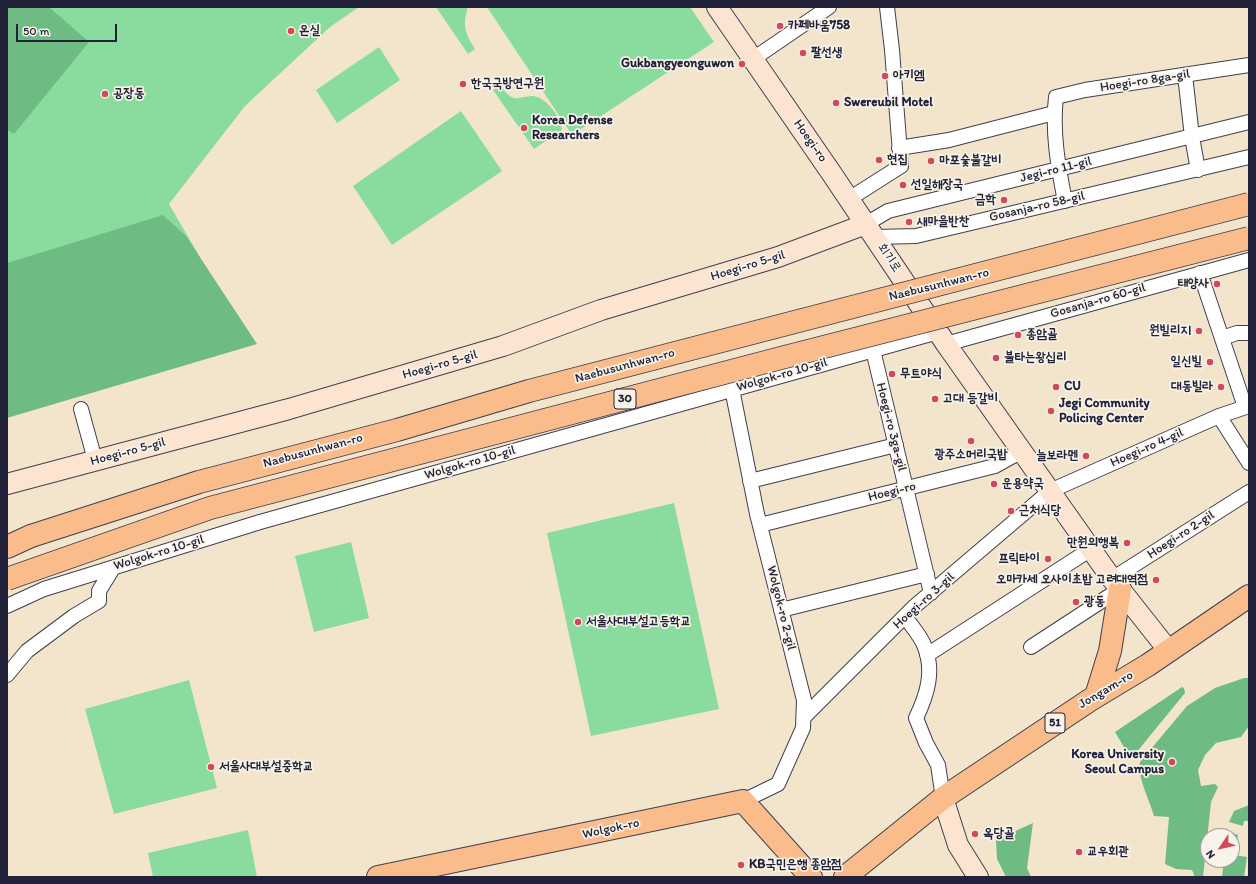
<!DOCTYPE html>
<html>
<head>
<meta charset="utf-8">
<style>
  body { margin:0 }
  #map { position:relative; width:1256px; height:884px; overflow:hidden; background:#f2e5cc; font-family:Itim,sans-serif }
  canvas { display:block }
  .frame { position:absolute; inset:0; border:8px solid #22223b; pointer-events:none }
  .north { position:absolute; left:1200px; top:828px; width:40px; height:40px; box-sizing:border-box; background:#f7f3e8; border:1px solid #a29fa3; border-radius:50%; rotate:236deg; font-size:11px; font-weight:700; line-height:16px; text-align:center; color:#22223b }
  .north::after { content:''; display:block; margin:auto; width:14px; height:18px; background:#d1495b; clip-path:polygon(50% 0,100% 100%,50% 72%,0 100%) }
  .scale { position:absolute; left:16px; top:24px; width:101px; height:18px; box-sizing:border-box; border:2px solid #22223b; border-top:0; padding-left:5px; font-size:12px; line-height:14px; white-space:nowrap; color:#22223b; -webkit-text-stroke:3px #f7f3e8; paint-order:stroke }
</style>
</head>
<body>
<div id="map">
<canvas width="1256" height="884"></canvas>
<div class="frame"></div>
<div class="north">N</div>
<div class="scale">50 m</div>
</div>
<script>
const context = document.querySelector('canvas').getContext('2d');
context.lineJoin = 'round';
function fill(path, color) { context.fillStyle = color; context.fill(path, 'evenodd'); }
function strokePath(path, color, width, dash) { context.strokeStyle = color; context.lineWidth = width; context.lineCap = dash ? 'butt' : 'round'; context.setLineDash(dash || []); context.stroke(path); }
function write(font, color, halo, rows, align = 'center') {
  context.font = font + ' Itim,"Poor Story",sans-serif'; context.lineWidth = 3.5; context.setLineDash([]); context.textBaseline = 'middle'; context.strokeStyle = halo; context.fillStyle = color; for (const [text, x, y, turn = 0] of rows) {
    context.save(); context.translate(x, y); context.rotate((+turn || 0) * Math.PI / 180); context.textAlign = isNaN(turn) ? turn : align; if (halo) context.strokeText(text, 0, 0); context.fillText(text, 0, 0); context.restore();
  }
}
fill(new Path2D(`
  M 7,7 L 359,7 L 330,27 L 245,106 L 169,204 L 251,345 L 7,401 Z
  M 436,7 L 468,7 C 462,24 465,34 475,49 L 468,54 Z
  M 487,7 L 690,7 L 714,42 L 572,135 Z
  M 379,47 L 400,80 L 337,123 L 316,90 Z
  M 500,85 C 504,90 507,96 514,98 C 520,99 527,96 533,96 C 546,97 562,118 562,130 L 534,149 L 493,90 Z
  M 461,111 L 502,171 L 392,245 L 353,186 Z
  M 674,503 L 719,709 L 591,736 L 547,533 Z
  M 351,542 L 369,618 L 314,632 L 295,556 Z
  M 189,680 L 217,788 L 114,814 L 85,709 Z
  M 248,830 L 257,877 L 153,877 L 148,853 Z`), '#89dc9d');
fill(new Path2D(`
  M 7,7 L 49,7 L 89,42 L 14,134 L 7,130 Z
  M 163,215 L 186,236 L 257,344 L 7,418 L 7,263 Z
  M 1244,678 L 1249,678 L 1249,726 L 1241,737 L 1216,743 L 1205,755 L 1198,770 L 1201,786 L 1215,784 L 1218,787 L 1211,802 L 1203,877 L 1195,877 L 1192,870 L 1176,869 L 1165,864 L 1169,817 L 1154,816 C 1150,801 1137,777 1140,762 L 1187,706 L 1215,688 Z
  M 1182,687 L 1184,688 L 1185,693 L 1131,759 L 1115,732 Z
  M 1249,805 L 1249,821 L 1244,821 L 1243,826 L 1229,822 L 1234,811 Z
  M 1033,823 L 1027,868 L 1031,877 L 1006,877 L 997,859 L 996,840 Z
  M 1227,831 L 1238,835 L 1234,855 L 1247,857 L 1244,877 L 1222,877 L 1224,860 L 1232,860 L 1232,836 L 1226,836 Z`), '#6ebc84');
fill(new Path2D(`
  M 1249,190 L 1249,247 L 956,322 L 944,301 L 693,367 L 249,492 L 115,526 L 7,563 L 7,549 L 110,513 L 935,286 L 928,272 Z`), '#f2e5cc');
const street = new Path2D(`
  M 753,59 L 829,7
  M 1185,75 L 1192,137 L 1198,170
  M 899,148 L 949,140 L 1054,113
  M 849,199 L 901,166 L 892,50 L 887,7
  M 1065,201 C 1058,167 1052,131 1056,97 L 1085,90 L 1249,65
  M 866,224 L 888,211 L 1249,122
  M 875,237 L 916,236 L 1249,157
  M 1200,273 L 1245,407
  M 1222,338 L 1237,333 L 1249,333
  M 946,344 L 1249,260
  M 873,350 L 931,593
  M 732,389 L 757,514 L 804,700 L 803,728 L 778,784 L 743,801
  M 81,409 L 95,460
  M 1219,416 L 1249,463
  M 750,481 L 896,445
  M 760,525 L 995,466 L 1022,451
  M 1112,579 L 1249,492
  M 7,606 L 44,589 L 260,522 L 938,332
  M 781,610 L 927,574
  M 905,616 C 911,626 920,635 924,645 C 935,671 927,695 916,718 L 926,743 L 938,765 L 943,798
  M 1031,647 L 1120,589
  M 927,655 L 1091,549
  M 7,675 L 27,651 L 74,616 L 99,601 L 99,591 L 113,568
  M 804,717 L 915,606 L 1050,491 L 1219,416 L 1249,406`);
const secondary = new Path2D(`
  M 717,7 L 832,174 L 946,344 L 1112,579 L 1169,651
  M 7,484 L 289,409 L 503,346 L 601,310 L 778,257 L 866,224
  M 943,798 L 958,845 L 978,877`);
const primary = new Path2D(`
  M 1096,696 L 1110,651 L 1120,589
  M 378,877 L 743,801 L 811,877
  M 845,877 L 943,798 L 1090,700 L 1148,665 L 1249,596`);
const highway = new Path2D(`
  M 7,547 L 31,536`);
strokePath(street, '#413f51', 16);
strokePath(secondary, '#413f51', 22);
strokePath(primary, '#413f51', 24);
strokePath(highway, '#413f51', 24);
strokePath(street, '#fff', 14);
strokePath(secondary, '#fde4d0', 20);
strokePath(primary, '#f9bc8a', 22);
strokePath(highway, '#f9bc8a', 22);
const highwayBridge = new Path2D(`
  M 31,536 L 199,482 L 397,430 L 529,391 L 1249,204
  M 7,579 L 210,508 L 781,358 L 1249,238`);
strokePath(highwayBridge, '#413f51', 24, []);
strokePath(highwayBridge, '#f9bc8a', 22);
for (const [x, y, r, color] of [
  [780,26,4,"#d1495b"],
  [291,31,4,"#d1495b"],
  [803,53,4,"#d1495b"],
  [742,64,4,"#d1495b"],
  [885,76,4,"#d1495b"],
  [463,84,4,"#d1495b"],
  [105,94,4,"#d1495b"],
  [836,103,4,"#d1495b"],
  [524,128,4,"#d1495b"],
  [879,160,4,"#d1495b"],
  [931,161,4,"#d1495b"],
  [903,185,4,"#d1495b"],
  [1004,200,4,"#d1495b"],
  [909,222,4,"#d1495b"],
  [1217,284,4,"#d1495b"],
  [1199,331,4,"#d1495b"],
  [1018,335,4,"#d1495b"],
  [996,358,4,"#d1495b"],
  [1210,362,4,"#d1495b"],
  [892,374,4,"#d1495b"],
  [1056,387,4,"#d1495b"],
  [1221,387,4,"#d1495b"],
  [935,399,4,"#d1495b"],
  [1051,411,4,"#d1495b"],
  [971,441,4,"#d1495b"],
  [1086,456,4,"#d1495b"],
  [994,484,4,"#d1495b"],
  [1011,511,4,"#d1495b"],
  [1127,543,4,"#d1495b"],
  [1048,559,4,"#d1495b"],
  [1156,580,4,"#d1495b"],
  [1076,602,4,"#d1495b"],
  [578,622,4,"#d1495b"],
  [1172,762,4,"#d1495b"],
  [211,767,4,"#d1495b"],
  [975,834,4,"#d1495b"],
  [1079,852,4,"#d1495b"],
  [741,865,4,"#d1495b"]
]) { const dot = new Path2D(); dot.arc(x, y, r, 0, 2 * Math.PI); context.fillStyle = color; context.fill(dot); strokePath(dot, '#f7f3e8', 1.5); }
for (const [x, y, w] of [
  [625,399,22],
  [1055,723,20]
]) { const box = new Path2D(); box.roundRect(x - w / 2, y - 10, w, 20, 3); context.fillStyle = '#f7f3e8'; context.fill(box); strokePath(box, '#22223b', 1); }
write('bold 12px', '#22223b', null, [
  ["30",625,399],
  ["51",1055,723]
]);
write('bold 13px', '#22223b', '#f7f3e8', [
  ["카페바움758",788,26],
  ["온실",299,31],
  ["팔선생",811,53],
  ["Gukbangyeonguwon",734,64,"right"],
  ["아키엠",893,76],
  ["한국국방연구원",471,84],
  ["공장동",113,94],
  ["Swereubil Motel",844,103],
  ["Korea Defense",532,121],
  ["Researchers",532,136],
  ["현집",887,160],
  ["마포숯불갈비",939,161],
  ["선일해장국",911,185],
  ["금학",996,200,"right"],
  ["새마을반찬",917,222],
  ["태양사",1209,284,"right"],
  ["원빌리지",1191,331,"right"],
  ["종암골",1026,335],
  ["불타는왕십리",1004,358],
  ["일신빌",1202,362,"right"],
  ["무트야식",900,374],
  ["CU",1064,387],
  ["대동빌라",1213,387,"right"],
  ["고대 등갈비",943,399],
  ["Jegi Community",1059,404],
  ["Policing Center",1059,419],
  ["광주소머리국밥",971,455,"center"],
  ["늘보라멘",1078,456,"right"],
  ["운용약국",1002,484],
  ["근처식당",1019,511],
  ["만원의행복",1119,543,"right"],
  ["프릭타이",1040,559,"right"],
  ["오마카세 오사이초밥 고려대역점",1148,580,"right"],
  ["광동",1084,602],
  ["서울사대부설고등학교",586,622],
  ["Korea University",1164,755,"right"],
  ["Seoul Campus",1164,770,"right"],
  ["서울사대부설중학교",219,767],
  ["옥당골",983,834],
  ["교우회관",1087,852],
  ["KB국민은행 종암점",749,865]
], 'left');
write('13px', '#22223b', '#f7f3e8', [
  ["Hoegi-ro 8ga-gil",1145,81,-9],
  ["Hoegi-ro",810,141,55],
  ["Jegi-ro 11-gil",1056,170,-14],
  ["Gosanja-ro 58-gil",1037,207,-13],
  ["회기로",889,258,56],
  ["Hoegi-ro 5-gil",748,266,-17],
  ["Naebusunhwan-ro",939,285,-14],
  ["Gosanja-ro 60-gil",1098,301,-16],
  ["Hoegi-ro 5-gil",440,365,-16],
  ["Naebusunhwan-ro",625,366,-15],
  ["Wolgok-ro 10-gil",782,375,-16],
  ["Hoegi-ro 3ga-gil",891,427,76],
  ["Hoegi-ro 4-gil",1147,448,-24],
  ["Naebusunhwan-ro",313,451,-15],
  ["Hoegi-ro 5-gil",128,452,-15],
  ["Wolgok-ro 10-gil",470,463,-16],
  ["Hoegi-ro",892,492,-14],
  ["Hoegi-ro 2-gil",1181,535,-33],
  ["Wolgok-ro 10-gil",159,553,-17],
  ["Hoegi-ro 3-gil",924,601,-42],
  ["Wolgok-ro 2-gil",781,608,76],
  ["Jongam-ro",1106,690,-31],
  ["Wolgok-ro",611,829,-12]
]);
</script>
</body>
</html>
